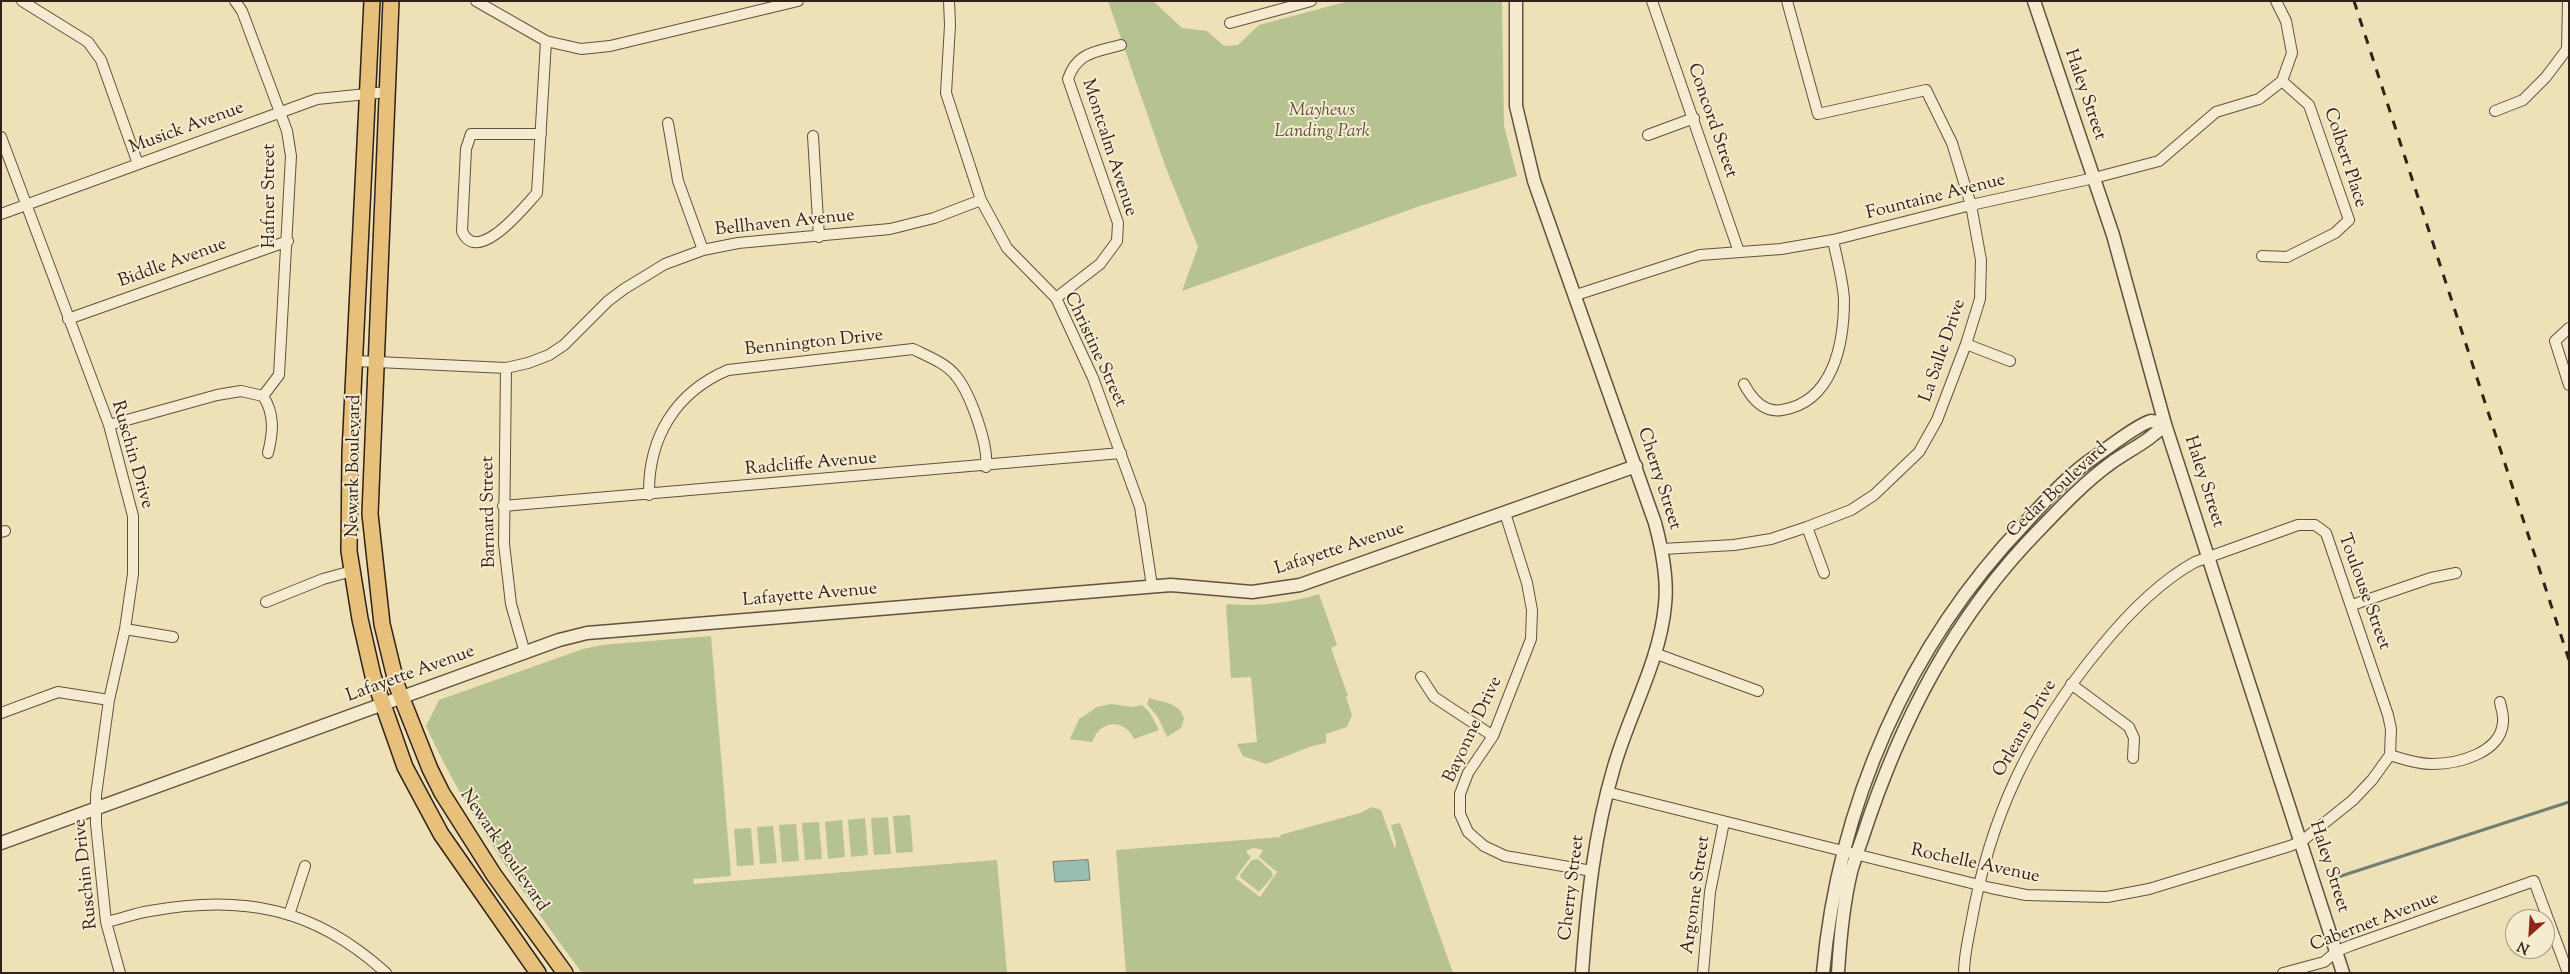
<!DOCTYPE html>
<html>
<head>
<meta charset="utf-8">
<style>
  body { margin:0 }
  #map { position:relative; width:2570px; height:974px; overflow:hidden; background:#eee0b7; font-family:"Sorts Mill Goudy",serif }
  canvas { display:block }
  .frame { position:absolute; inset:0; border:2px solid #322118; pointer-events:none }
  .north { position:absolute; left:2505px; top:909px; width:50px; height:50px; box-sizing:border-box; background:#f4ebd0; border:1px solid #a69a86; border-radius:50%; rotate:206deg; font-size:14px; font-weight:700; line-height:20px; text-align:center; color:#322118 }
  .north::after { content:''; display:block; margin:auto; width:18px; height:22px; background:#8f2418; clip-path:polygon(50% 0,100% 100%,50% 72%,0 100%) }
</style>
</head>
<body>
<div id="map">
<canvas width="2570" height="974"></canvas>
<div class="frame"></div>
<div class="north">N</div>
</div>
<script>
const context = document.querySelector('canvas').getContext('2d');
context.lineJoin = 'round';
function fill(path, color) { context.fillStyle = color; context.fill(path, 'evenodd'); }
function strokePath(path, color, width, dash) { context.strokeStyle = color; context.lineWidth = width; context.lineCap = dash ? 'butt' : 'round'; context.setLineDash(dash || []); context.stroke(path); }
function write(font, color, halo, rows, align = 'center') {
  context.font = font + ' "Sorts Mill Goudy",serif'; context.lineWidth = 4; context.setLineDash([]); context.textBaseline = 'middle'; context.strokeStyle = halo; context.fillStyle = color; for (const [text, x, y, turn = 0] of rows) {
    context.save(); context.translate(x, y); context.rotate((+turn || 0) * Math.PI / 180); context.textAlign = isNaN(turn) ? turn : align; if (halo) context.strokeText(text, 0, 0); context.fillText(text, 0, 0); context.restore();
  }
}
fill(new Path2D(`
  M 1108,1 L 1153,1 L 1182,28 L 1207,31 L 1224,46 L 1238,45 L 1259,25 L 1349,1 L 1502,1 L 1504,126 L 1517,176 L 1420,206 L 1182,291 L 1198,247 L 1166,168 Z
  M 1319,594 L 1337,645 L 1331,648 L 1348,696 L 1346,697 L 1352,715 L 1347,727 L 1326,734 L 1326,743 L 1312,746 L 1266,764 L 1243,756 L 1237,744 L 1257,742 L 1251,677 L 1231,678 L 1226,606 L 1228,604 C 1260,607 1289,603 1319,594 Z
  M 711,636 L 731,876 L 693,879 L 694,884 L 997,860 L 1007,973 L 582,973 C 523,892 468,818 426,726 L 439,700 L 583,649 L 602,645 Z
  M 1149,698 C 1162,702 1181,703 1184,719 L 1181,728 L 1167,737 L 1158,717 L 1147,704 Z
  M 1111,704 L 1132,707 L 1142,705 L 1150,713 L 1159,730 L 1134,739 C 1124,717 1099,721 1092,742 L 1070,739 L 1080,717 L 1081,718 L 1097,707 Z
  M 1372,807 L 1381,810 L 1395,849 L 1396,843 L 1391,825 L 1400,823 L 1453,973 L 1126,973 L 1116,850 L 1281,837 L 1280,835 L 1360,813 ZM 1254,848 L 1263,850 L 1259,857 L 1277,872 L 1260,897 L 1235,878 L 1251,857 L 1247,853 L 1247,850 Z
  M 910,815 L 913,852 L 896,853 L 893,816 Z
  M 888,817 L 891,854 L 874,855 L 871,818 Z
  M 865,818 L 868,855 L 851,857 L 848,820 Z
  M 842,820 L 845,857 L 828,859 L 825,822 Z
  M 819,822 L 822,859 L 805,860 L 802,823 Z
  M 796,824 L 799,861 L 782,862 L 779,825 Z
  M 773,826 L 777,863 L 760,864 L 757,827 Z
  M 751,828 L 754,865 L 737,866 L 734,829 Z
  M 1258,859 L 1272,872 L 1273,876 L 1259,892 L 1241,878 L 1240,875 L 1252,860 Z`), '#b6c390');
const water = new Path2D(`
  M 1088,860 L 1090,880 L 1055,882 L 1053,862 Z`);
fill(water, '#99bdb0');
strokePath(water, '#707f73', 1);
strokePath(new Path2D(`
  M 2338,877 L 2569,802`), '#707f73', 3);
const minor = new Path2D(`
  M 22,1 L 88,42 L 101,60 L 138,164
  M 235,1 L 242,11 L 287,131 L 291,156 L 279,375 L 263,396
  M 476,1 L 546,41 L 581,49 L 610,46 L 798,1
  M 949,1 L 950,25 L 946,93 L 981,200 L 1007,248 L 1056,298 L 1093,378 L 1140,507 L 1152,586
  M 1652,1 L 1739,252
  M 2276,1 L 2286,21 L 2292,53 L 2282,81
  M 1230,23 L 1311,1
  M 2495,111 L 2523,100 L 2546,77 L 2567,49 L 2568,1
  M 668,123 L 678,181 L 703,250
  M 541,134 L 471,134 L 466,149 L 462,231 C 477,267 525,206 537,193 L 546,41
  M 1648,135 L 1694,118
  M 813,136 L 819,237
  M 1,137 L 109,425 L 133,516 L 133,574 L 125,629 L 109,700 L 96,795 L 96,824 L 106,922 L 120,973
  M 1,214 L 317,99 L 387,92
  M 2262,256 L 2287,257 L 2335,233 L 2349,220 L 2309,105 L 2282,81
  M 1576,295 L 1700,255 L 1781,249 L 1833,240 L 1971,205 L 2094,178 L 2159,161 L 2216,112 L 2259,99 L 2282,81
  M 1056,298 L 1100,264 L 1117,241 L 1118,223 L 1068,79 C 1077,52 1096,52 1121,45
  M 68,319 L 288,241
  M 2569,328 L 2555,341 L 2569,385
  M 1966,344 L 2010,361
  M 356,361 L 506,368 L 528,363 L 549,355 L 564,345 L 608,301 L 624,289 L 665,264 L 703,250 L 738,243 L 890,229 L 934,218 L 981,200
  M 506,368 L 504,544 L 511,604 L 525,653
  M 1744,384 C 1752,399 1764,413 1782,410 C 1833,402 1844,344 1844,300 C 1843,280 1837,260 1833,240
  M 263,396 C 275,414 273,433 268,453
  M 109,425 L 217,395 L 241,391 L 263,396
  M 649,495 C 648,437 676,392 728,370 L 913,349 C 927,356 946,363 956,376 C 970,393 989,445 986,467
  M 503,506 L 1121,453
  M 1505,513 L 1527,583 L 1532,610 L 1531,639 L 1493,736 L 1468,773 L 1460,794 L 1460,814 L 1468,832 L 1484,846 L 1505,856 L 1592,871
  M 1807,527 L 1824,573
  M 1,532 L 5,531
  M 1662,549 L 1734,545 L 1771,539 L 1807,527 L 1851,510 L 1874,495 L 1919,452 L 1937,420 L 1966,344 L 1980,299 L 1981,260 L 1971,205 L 1952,143 L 1926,90 L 1818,114 L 1787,1
  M 266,602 L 323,579 L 352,571
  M 2352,605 L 2431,578 L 2456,573
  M 125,629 L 173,637
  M 1654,653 L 1758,691
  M 1421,677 L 1434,697 L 1493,736
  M 2071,684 L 2129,727 L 2134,738 L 2133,758
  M 1,713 L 58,692 L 109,700
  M 2390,755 C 2403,759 2417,764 2432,764 C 2458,764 2501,753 2503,722 C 2504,716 2501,708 2500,702
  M 1607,792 L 1991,888 L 2026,895 L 2107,897 L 2149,889 L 2290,846 L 2302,841 L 2353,800 L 2372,780 L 2390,755
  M 289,915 L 305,866
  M 106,922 C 121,919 135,913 150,911 C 243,894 315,908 386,973
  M 1703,973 L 1710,892 L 1724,822
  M 1964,973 C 1964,956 1968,940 1971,924 C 1990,816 2030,733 2100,648 C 2126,616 2157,583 2195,562 L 2298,525 L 2315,525 L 2326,533 L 2388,715 L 2391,729 L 2390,755
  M 2283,973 L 2324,962 L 2337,951 L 2352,945 L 2534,881 L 2568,973`);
const tertiary = new Path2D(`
  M 1516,1 L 1516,106 L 1534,181 L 1655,523 C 1662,549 1668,578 1665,605 C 1660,661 1629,714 1614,767 C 1594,834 1587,903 1582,973
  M 2034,1 L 2113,235 L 2165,424 L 2343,973
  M 1,843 L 559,640 L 587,633 L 1171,585 L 1252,592 L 1300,585 L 1636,466
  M 1823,973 C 1838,805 1908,645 2025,523 C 2047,499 2069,474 2096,456 C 2108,448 2138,424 2151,421 C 2155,421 2161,423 2165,424
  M 1838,973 C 1840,939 1843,905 1851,872 C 1854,861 1858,850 1862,839 C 1900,722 1954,616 2041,528 C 2063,505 2085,482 2111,463 C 2129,450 2150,441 2165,424`);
const primary = new Path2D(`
  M 372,1 L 350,453 L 349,551 L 360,619 L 373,676 L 405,767 L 441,834 L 538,973
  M 391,1 L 370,514 L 382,624 L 397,686 L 430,769 L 442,793 L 494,875 L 565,973`);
strokePath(minor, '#615140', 12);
strokePath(tertiary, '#615140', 15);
strokePath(primary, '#322118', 18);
strokePath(minor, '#f4ebd0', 10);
strokePath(tertiary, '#f4ebd0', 12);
strokePath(primary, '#e7c07c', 15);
strokePath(new Path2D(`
  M 2354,1 L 2569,660`), '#322118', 3, [9, 9]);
write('18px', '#322118', '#f4ebd0', [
  ["Haley Street",2084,95,71],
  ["Concord Street",1711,121,71],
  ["Musick Avenue",187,129,-20],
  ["Montcalm Avenue",1108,148,72],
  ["Colbert Place",2344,158,72],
  ["Hafner Street",271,196,-90],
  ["Fountaine Avenue",1936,198,-14],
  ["Bellhaven Avenue",785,224,-6],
  ["Biddle Avenue",173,264,-20],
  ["Bennington Drive",814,344,-6],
  ["Christine Street",1094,350,65],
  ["La Salle Drive",1944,351,-71],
  ["Ruschin Drive",131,455,74],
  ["Radcliffe Avenue",811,465,-5],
  ["Newark Boulevard",355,466,-89],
  ["Cherry Street",1658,479,72],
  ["Haley Street",2203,482,72],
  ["Cedar Boulevard",2058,491,-43],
  ["Barnard Street",490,512,-91],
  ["Lafayette Avenue",1340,550,-18],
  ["Toulouse Street",2363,592,70],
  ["Lafayette Avenue",810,596,-5],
  ["Lafayette Avenue",411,675,-20],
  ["Orleans Drive",2026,729,-60],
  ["Bayonne Drive",1474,730,-65],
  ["Newark Boulevard",503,851,56],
  ["Rochelle Avenue",1975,865,12],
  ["Haley Street",2328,867,72],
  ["Ruschin Drive",87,874,-96],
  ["Cherry Street",1573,888,-83],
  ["Argonne Street",1697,895,-82],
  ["Cabernet Avenue",2375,923,-21]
]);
write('italic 18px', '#5a523c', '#f4ebd0', [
  ["Mayhews",1322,112],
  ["Landing Park",1322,133]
]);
</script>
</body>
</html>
